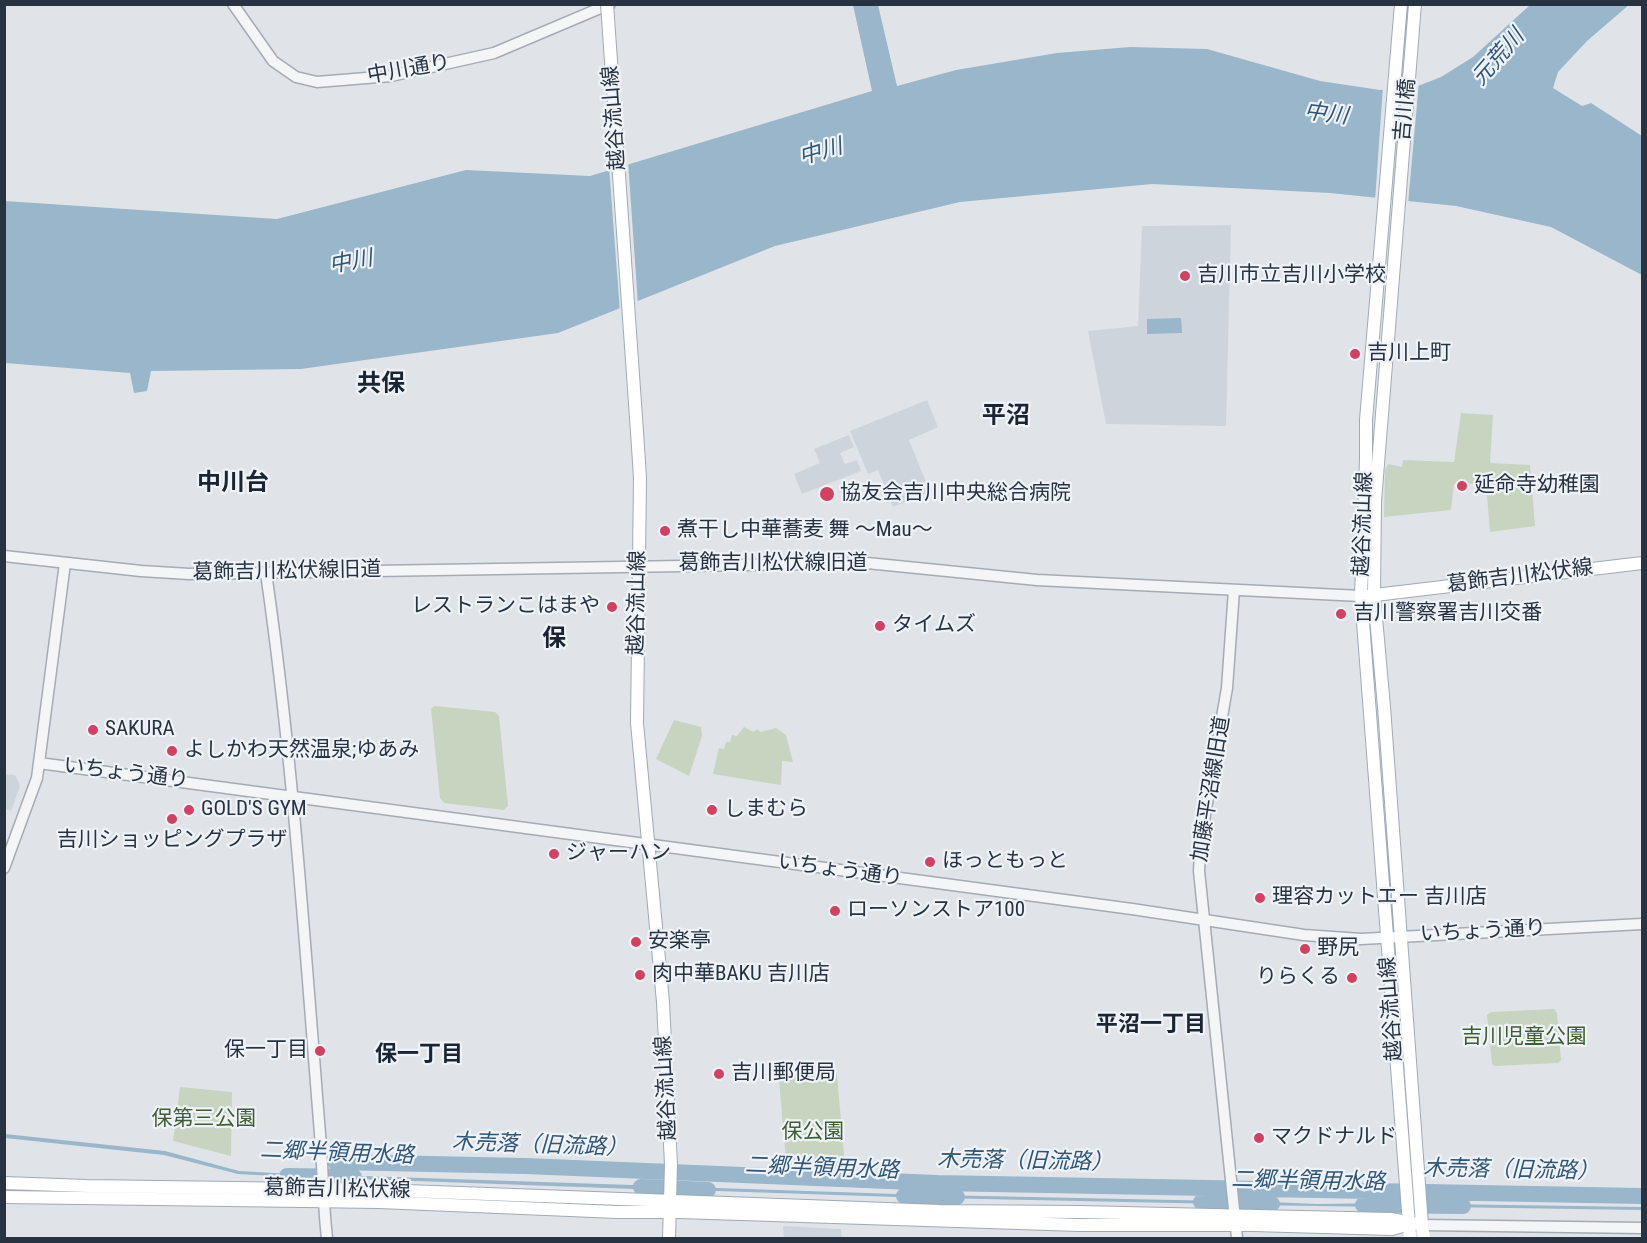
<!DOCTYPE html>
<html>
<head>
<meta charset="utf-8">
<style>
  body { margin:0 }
  #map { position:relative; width:1647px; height:1243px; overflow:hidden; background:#e0e4e9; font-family:"Roboto Condensed",sans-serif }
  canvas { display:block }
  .frame { position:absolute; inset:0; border:6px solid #283342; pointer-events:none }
</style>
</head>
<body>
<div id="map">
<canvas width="1647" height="1243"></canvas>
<div class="frame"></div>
</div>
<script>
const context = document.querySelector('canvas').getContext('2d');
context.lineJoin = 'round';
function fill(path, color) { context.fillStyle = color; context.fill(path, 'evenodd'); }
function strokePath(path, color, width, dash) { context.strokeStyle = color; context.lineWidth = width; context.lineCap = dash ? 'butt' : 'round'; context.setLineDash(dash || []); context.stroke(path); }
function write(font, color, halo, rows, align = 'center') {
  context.font = font + ' "Roboto Condensed","Noto Sans JP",sans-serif'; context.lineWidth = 4.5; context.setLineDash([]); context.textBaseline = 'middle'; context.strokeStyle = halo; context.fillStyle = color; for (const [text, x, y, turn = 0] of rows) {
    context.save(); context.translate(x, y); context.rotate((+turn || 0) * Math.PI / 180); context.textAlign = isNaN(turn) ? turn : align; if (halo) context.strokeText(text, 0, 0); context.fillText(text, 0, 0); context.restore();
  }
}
fill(new Path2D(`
  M 1231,225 L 1226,426 L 1106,424 L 1088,331 L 1138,326 L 1142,226 Z
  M 927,400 L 938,427 L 909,440 L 930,492 L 893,507 L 878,470 L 868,474 L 850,431 Z
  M 849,435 L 854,447 L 840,453 L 845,464 L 857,460 L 861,471 L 802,494 L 794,474 L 820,463 L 814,449 Z
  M 4,774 L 15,775 L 20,786 L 11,811 L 5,809 Z
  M 783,1226 L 841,1229 L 842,1238 L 784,1238 Z`), '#ced4dc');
fill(new Path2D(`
  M 1461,413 L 1493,415 L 1490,463 L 1530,465 L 1535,526 L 1490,532 L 1486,484 L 1454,484 L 1451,510 L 1384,517 L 1385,470 L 1388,464 L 1402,467 L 1403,460 L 1454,462 Z
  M 434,706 L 495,712 L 499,716 L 508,806 L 504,810 L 444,803 L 440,798 L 431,709 Z
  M 674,720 L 701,727 L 702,736 L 689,776 L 656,759 Z
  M 744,727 L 754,732 L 757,729 L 761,732 L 776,728 L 786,735 L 793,762 L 782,761 L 781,785 L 713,774 L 719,748 L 724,749 L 726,742 L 730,742 L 732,735 L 737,736 Z
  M 1554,1009 L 1557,1013 L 1561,1060 L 1558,1063 L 1495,1066 L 1492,1064 L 1487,1015 L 1491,1012 Z
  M 835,1072 L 837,1075 L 845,1165 L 841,1168 L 790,1165 L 786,1160 L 779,1080 L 780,1076 Z
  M 180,1087 L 232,1092 L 231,1156 L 173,1141 Z`), '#c7d4c0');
fill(new Path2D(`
  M 1630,4 L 1587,41 L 1558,72 L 1553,88 L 1582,106 L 1591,103 L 1642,136 L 1642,275 L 1551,227 L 1456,206 L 1330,193 L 1152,184 L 960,202 L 775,246 L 558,333 L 301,369 L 151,371 L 147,391 L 134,393 L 130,373 L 5,363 L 4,201 L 277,219 L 466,170 L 590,176 L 872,91 L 853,5 L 878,5 L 897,86 L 956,70 L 1057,53 L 1130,47 L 1207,49 L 1320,81 L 1380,90 L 1418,86 L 1441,77 L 1473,57 L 1530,5 Z
  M 1181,318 L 1182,333 L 1147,334 L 1147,319 Z
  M 5,1134 L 165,1151 L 239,1171 L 309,1175 L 310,1178 L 238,1174 L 164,1155 L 5,1138 Z
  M 333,1175 L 662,1186 L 661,1190 L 333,1178 Z
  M 687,1187 L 927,1195 L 927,1198 L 687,1190 Z
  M 935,1195 L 1223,1201 L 1222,1204 L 935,1198 Z
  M 1248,1201 L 1317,1204 L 1388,1203 L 1385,1207 L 1249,1205 Z
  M 1441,1204 L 1642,1207 L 1642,1210 L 1442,1207 Z`), '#99b6cb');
fill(new Path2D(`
  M 1419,82 L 1408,204 L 1375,201 L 1383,86 Z
  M 628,161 L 638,305 L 620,312 L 609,167 Z`), '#e0e4e9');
strokePath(new Path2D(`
  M 335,1162 L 525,1166 L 937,1183 L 1642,1196
  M 287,1176 L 354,1177
  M 641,1187 L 708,1190
  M 904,1196 L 957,1197
  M 1201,1202 L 1272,1204
  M 1363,1205 L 1463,1206`), '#99b6cb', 16);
const tertiary = new Path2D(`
  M 233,4 L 273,61 L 296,77 L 317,82 L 391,76 L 494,53 L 610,4
  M 4,556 L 141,571 L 189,574 L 867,563 L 1037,580 L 1361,596
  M 266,573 C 293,759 305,947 320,1134 C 323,1169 323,1204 327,1238
  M 1234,590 L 1227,688 L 1201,838 L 1199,871 L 1237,1238
  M 39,763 L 1132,909 L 1304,935 L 1361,939 L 1642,924
  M 4,868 L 37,778 L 65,563
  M 1422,1225 L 1642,1228`);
const primary = new Path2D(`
  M 1401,4 L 1366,420 L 1366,459 L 1361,596 L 1409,1224
  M 637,432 L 640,478 L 637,723 L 663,1002 L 671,1165 L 669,1238
  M 1367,596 L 1642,563
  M 4,1183 L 87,1186 L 381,1190 L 940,1211 L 1079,1212 L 1391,1219 L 1422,1225 L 1384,707 L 1374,595 L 1375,501 L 1415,4
  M 4,1197 L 379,1202 L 617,1212 L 680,1212 L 1079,1225 L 1253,1225 L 1392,1229 L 1406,1225`);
strokePath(tertiary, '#a5abb4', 13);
strokePath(primary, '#9eaab6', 14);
strokePath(tertiary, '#f3f5f7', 10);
strokePath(new Path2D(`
  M 1409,1224 L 1410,1238
  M 1422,1225 L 1424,1238`), '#fff', 12);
strokePath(primary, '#fff', 12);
const primaryBridge = new Path2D(`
  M 607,4 L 637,432`);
strokePath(primaryBridge, '#9eaab6', 14, []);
strokePath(primaryBridge, '#fff', 12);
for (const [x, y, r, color] of [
  [1185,276,6,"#d43f62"],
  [1355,354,6,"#d43f62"],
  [1462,486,6,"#d43f62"],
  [827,494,8,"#d43f62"],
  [665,531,6,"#d43f62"],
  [612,607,6,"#d43f62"],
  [1341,614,6,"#d43f62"],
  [880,626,6,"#d43f62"],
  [93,730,6,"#d43f62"],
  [172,751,6,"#d43f62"],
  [189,810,6,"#d43f62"],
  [712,810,6,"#d43f62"],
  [172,819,6,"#d43f62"],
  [554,854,6,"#d43f62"],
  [930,862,6,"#d43f62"],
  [1260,898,6,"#d43f62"],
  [835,911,6,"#d43f62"],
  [636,942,6,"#d43f62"],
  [1305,949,6,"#d43f62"],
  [640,975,6,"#d43f62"],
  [1352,978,6,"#d43f62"],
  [320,1051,6,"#d43f62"],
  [719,1074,6,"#d43f62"],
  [1259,1138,6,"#d43f62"]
]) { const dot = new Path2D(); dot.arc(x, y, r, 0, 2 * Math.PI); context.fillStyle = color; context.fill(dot); strokePath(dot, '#eff3f7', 2); }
write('21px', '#283342', '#eff3f7', [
  ["中川通り",409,70,-10],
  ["吉川橋",1406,110,-85],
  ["越谷流山線",615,118,-94],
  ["越谷流山線",1364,524,-88],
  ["葛飾吉川松伏線旧道",773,564],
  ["葛飾吉川松伏線旧道",287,572,-1],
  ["葛飾吉川松伏線",1520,577,-7],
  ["越谷流山線",638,603,-89],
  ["いちょう通り",126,774,7],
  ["加藤平沼線旧道",1212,789,-81],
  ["いちょう通り",840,871,8],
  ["いちょう通り",1483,932,-3],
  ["越谷流山線",1392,1009,-94],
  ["越谷流山線",667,1088,-93],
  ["葛飾吉川松伏線",337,1190,1]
]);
write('21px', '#283342', '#eff3f7', [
  ["吉川市立吉川小学校",1197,276],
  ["吉川上町",1367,354],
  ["延命寺幼稚園",1474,486],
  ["協友会吉川中央総合病院",840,494],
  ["煮干し中華蕎麦 舞 〜Mau〜",677,531],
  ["レストランこはまや",600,607,"right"],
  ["吉川警察署吉川交番",1353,614],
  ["タイムズ",892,626],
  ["SAKURA",105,730],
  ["よしかわ天然温泉;ゆあみ",184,751],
  ["GOLD'S GYM",201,810],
  ["しまむら",724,810],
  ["吉川ショッピングプラザ",172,841,"center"],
  ["ジャーハン",566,854],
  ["ほっともっと",942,862],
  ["理容カットエー 吉川店",1272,898],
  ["ローソンストア100",847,911],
  ["安楽亭",648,942],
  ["野尻",1317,949],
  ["肉中華BAKU 吉川店",652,975],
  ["りらくる",1340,978,"right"],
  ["保一丁目",308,1051,"right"],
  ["吉川郵便局",731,1074],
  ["マクドナルド",1271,1138]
], 'left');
write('21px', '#405e34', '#eff3f7', [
  ["吉川児童公園",1524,1038],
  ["保第三公園",204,1120],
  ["保公園",813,1133]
]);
write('italic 22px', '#305677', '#eff3f7', [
  ["元荒川",1499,58,-49],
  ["中川",1326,115,7],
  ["中川",821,153,-16],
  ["中川",351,263,-11],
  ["木売落（旧流路）",540,1146,2],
  ["二郷半領用水路",337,1154,2],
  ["木売落（旧流路）",1025,1162,1],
  ["二郷半領用水路",822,1169,2],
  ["木売落（旧流路）",1511,1171,1],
  ["二郷半領用水路",1308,1182,1]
]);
write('bold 22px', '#1a2432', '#eff3f7', [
  ["平沼一丁目",1151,1025],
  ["保一丁目",419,1055]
]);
write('bold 24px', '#1a2432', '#eff3f7', [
  ["共保",381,385],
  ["平沼",1006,417],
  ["中川台",233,484],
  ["保",554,640]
]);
</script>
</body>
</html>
